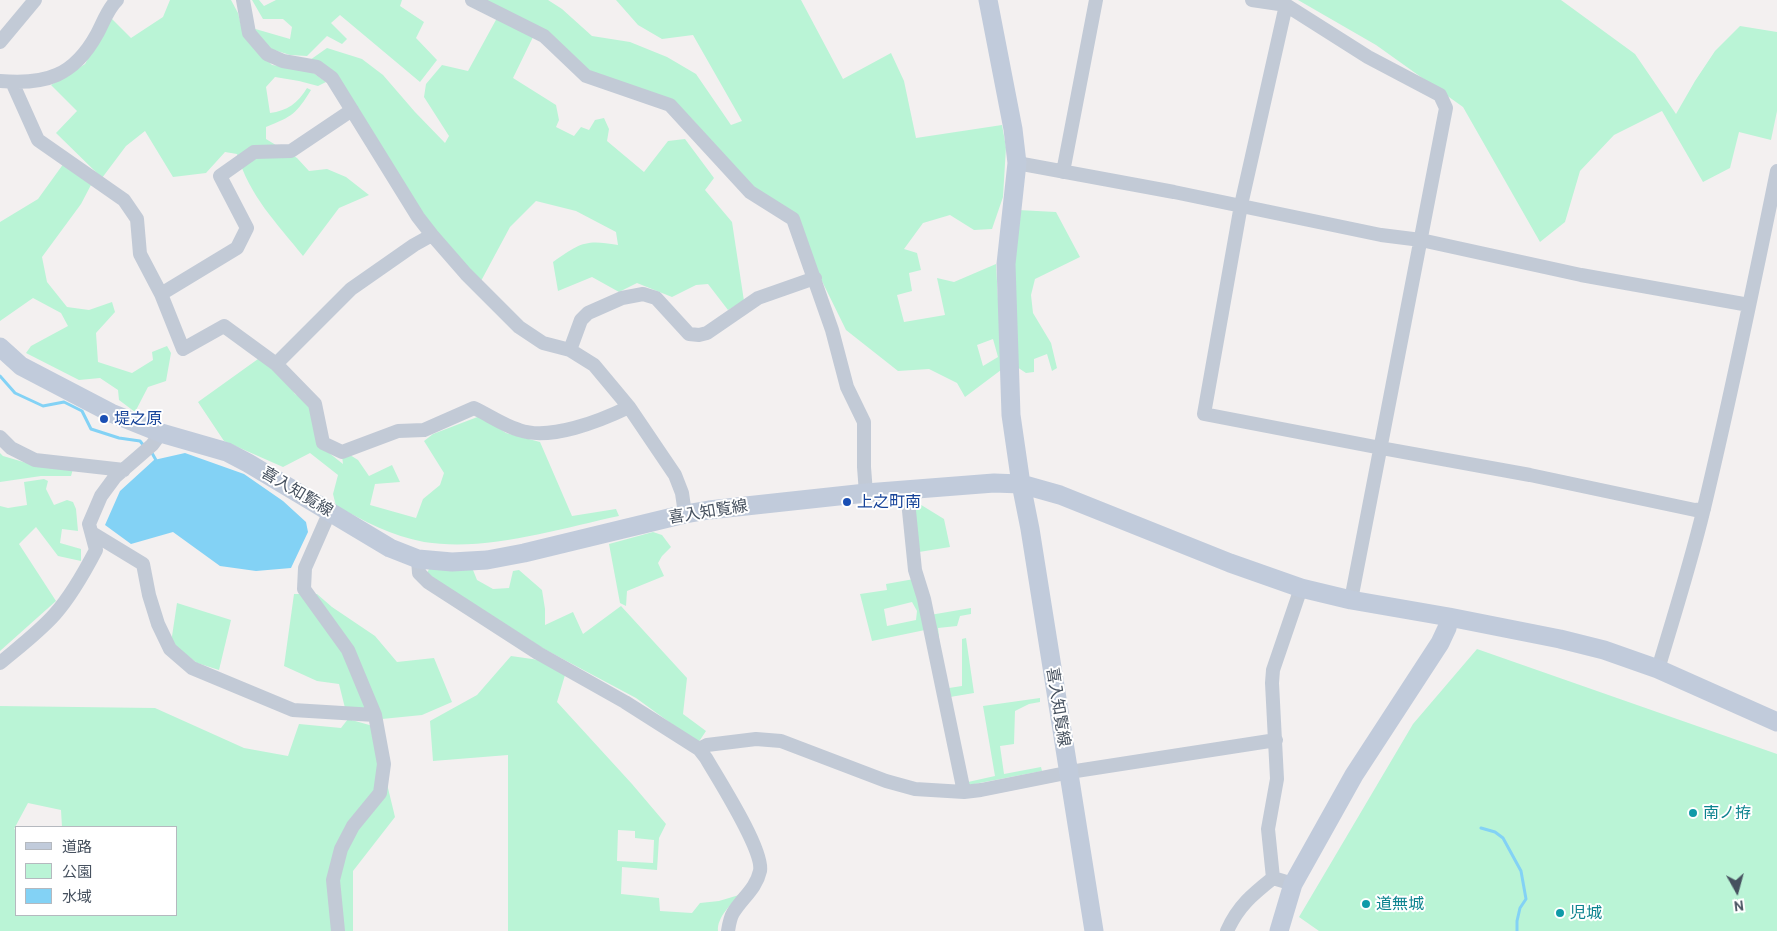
<!DOCTYPE html>
<html>
<head>
<meta charset="utf-8">
<style>
  body { margin:0 }
  #map { position:relative; width:1777px; height:931px; overflow:hidden; background:#f3f0f0; font-family:Cabin,"Noto Sans JP",sans-serif }
  canvas { display:block }
  .legend { position:absolute; left:15px; top:826px; width:162px; height:90px; box-sizing:border-box; background:#fff; border:1px solid #b5b9bf; margin:0; padding:6px 9px; list-style:none; font-size:15px; color:#46515f }
  .legend li { display:flex; align-items:center; gap:10px; height:25px }
  .legend b { width:25px; border:1px solid #b5b9bf }
  .north { position:absolute; left:1712px; top:866px; width:50px; height:50px; -webkit-text-stroke:4px #fff; paint-order:stroke; rotate:173deg; font-size:14px; font-weight:700; line-height:20px; text-align:center; color:#46515f }
  .north::after { content:''; display:block; margin:auto; width:18px; height:22px; background:#46515f; clip-path:polygon(50% 0,100% 100%,50% 72%,0 100%) }
</style>
</head>
<body>
<div id="map">
<canvas width="1777" height="931"></canvas>
<ul class="legend">
<li><b style="height:6px;background:#c1cbdb"></b>道路</li>
<li><b style="height:14px;background:#baf4d6"></b>公園</li>
<li><b style="height:14px;background:#83d2f5"></b>水域</li>
</ul>
<div class="north">N</div>
</div>
<script>
const context = document.querySelector('canvas').getContext('2d');
context.lineJoin = 'round';
function fill(path, color) { context.fillStyle = color; context.fill(path, 'evenodd'); }
function strokePath(path, color, width, dash) { context.strokeStyle = color; context.lineWidth = width; context.lineCap = dash ? 'butt' : 'round'; context.setLineDash(dash || []); context.stroke(path); }
function write(font, color, halo, rows, align = 'center') {
  context.font = font + ' Cabin,"Noto Sans JP",sans-serif'; context.lineWidth = 4; context.setLineDash([]); context.textBaseline = 'middle'; context.strokeStyle = halo; context.fillStyle = color; for (const [text, x, y, turn = 0] of rows) {
    context.save(); context.translate(x, y); context.rotate((+turn || 0) * Math.PI / 180); context.textAlign = isNaN(turn) ? turn : align; if (halo) context.strokeText(text, 0, 0); context.fillText(text, 0, 0); context.restore();
  }
}
fill(new Path2D(`
  M 170,0 L 231,0 L 238,13 L 244,37 L 272,65 L 294,68 L 312,72 L 326,82 L 318,86 L 299,81 L 275,77 L 266,87 L 270,113 C 287,111 298,103 307,88 L 311,90 C 296,114 293,116 266,127 L 266,139 L 297,158 L 309,171 L 327,169 L 346,177 L 369,195 L 339,208 L 303,256 C 276,222 250,197 237,154 L 225,152 L 206,173 L 173,177 L 145,131 L 126,146 L 102,178 L 56,133 L 77,111 L 51,85 L 85,64 L 111,18 L 131,38 L 163,17 Z
  M 252,0 L 259,0 L 264,6 L 276,0 L 402,0 L 400,6 L 424,22 L 416,38 L 437,60 L 420,82 L 340,15 L 331,23 L 347,39 L 342,44 L 327,36 L 307,56 L 290,55 L 271,49 L 252,28 L 290,39 L 292,27 L 283,19 L 263,19 Z
  M 481,0 L 548,0 L 562,9 L 592,36 L 630,42 L 667,57 L 696,74 L 731,125 L 742,121 L 693,35 L 662,39 L 638,25 L 616,0 L 801,0 L 843,79 L 891,53 L 904,81 L 916,138 L 1002,125 L 1006,147 L 1003,197 L 992,229 L 974,230 L 950,215 L 923,223 L 904,249 L 917,253 L 921,270 L 909,273 L 912,291 L 897,295 L 904,322 L 945,315 L 937,278 L 954,282 L 996,264 L 1000,333 L 1005,367 L 965,397 L 957,383 L 929,369 L 898,371 L 846,330 L 819,275 L 797,217 L 753,188 L 692,119 L 589,73 ZM 993,339 L 998,357 L 983,366 L 977,345 Z
  M 1298,0 L 1561,0 L 1635,54 L 1676,114 L 1695,81 L 1715,51 L 1740,26 L 1777,32 L 1777,111 L 1771,140 L 1739,132 L 1730,168 L 1703,182 L 1662,111 L 1614,135 L 1580,171 L 1565,222 L 1540,242 L 1463,107 L 1376,45 Z
  M 497,18 L 533,37 L 513,78 L 556,105 L 559,120 L 556,127 L 574,136 L 581,127 L 589,130 L 595,120 L 604,118 L 609,129 L 607,141 L 644,172 L 668,141 L 685,139 L 714,178 L 705,190 L 732,222 L 744,301 L 728,310 L 708,284 L 696,285 L 672,297 L 637,283 L 619,292 L 592,277 L 558,291 L 553,262 C 580,243 585,239 618,245 L 616,232 L 576,211 L 536,201 L 510,227 L 481,281 L 433,229 L 374,136 L 310,60 L 327,48 L 362,59 L 383,75 L 415,112 L 445,143 L 449,136 L 424,97 L 426,84 L 442,65 L 468,71 Z
  M 64,163 L 92,183 L 81,204 L 42,257 L 47,282 L 67,307 L 89,310 L 112,302 L 115,312 L 96,333 L 98,362 L 132,373 L 153,360 L 152,352 L 167,346 L 171,353 L 166,381 L 148,387 L 135,412 L 119,400 L 118,390 L 100,378 L 79,380 L 26,353 L 31,346 L 68,326 L 61,313 L 33,298 L 0,321 L 0,222 L 38,199 Z
  M 1018,210 L 1056,212 L 1080,257 L 1035,279 L 1031,295 L 1033,313 L 1051,343 L 1057,368 L 1052,371 L 1047,354 L 1034,359 L 1034,372 L 1026,373 L 1017,367 L 1012,303 Z
  M 258,359 L 282,374 L 295,394 L 310,403 L 319,445 L 343,464 L 342,456 L 350,455 L 358,460 L 369,476 L 392,465 L 400,482 L 375,484 L 370,505 L 416,518 L 423,499 L 440,485 L 444,473 L 424,441 L 433,434 L 480,416 L 506,433 L 540,442 L 572,516 L 616,509 L 619,516 C 557,529 487,552 424,542 C 392,536 364,521 336,506 L 333,494 L 338,475 L 310,453 L 283,467 L 224,441 L 198,402 Z
  M 0,453 L 3,456 L 37,466 L 73,469 L 71,476 L 41,476 L 0,482 Z
  M 44,479 L 48,481 L 46,489 L 54,505 L 67,500 L 73,502 L 76,509 L 78,531 L 62,529 L 60,543 L 81,549 L 81,561 L 58,556 L 36,527 L 19,544 L 56,601 L 0,651 L 0,506 L 8,508 L 27,505 L 24,482 Z
  M 918,503 L 944,519 L 950,547 L 919,552 L 914,505 Z
  M 653,532 L 662,535 L 671,547 L 662,556 L 658,563 L 664,576 L 627,591 L 626,606 L 620,603 L 609,544 Z
  M 430,566 L 473,570 L 477,580 L 493,589 L 509,588 L 513,571 L 519,570 L 542,590 L 545,609 L 545,625 L 573,612 L 583,634 L 621,606 L 687,678 L 683,714 L 706,731 L 698,743 L 636,698 L 544,649 L 427,574 Z
  M 914,579 L 924,616 L 971,608 L 971,614 L 960,616 L 957,626 L 938,628 L 941,657 L 925,630 L 872,641 L 860,594 L 887,590 L 886,584 ZM 912,602 L 917,611 L 916,620 L 887,626 L 884,609 Z
  M 294,594 L 317,594 L 332,607 L 375,636 L 397,662 L 434,658 L 452,702 L 422,715 L 382,719 L 345,708 L 339,684 L 317,681 L 284,666 Z
  M 177,603 L 231,620 L 219,670 L 197,663 L 171,643 Z
  M 966,638 L 974,693 L 950,697 L 949,688 L 962,686 L 962,639 Z
  M 1477,649 L 1777,754 L 1777,931 L 1319,931 L 1299,917 L 1413,724 Z
  M 511,656 L 539,660 L 565,675 L 557,702 L 632,784 L 666,824 L 659,838 L 657,870 L 622,867 L 621,894 L 659,898 L 660,911 L 692,913 L 700,903 L 719,901 L 739,895 C 731,905 717,917 718,931 L 508,931 L 508,755 L 433,761 L 430,721 L 477,695 ZM 618,830 L 635,831 L 635,838 L 654,840 L 653,863 L 617,861 Z
  M 1040,698 L 1040,702 L 1029,704 L 1015,711 L 1014,744 L 1000,746 L 1004,774 L 1041,767 L 1042,771 L 969,785 L 968,782 L 995,776 L 983,706 Z
  M 0,706 L 155,708 L 244,748 L 288,756 L 299,724 L 341,728 L 348,719 L 373,726 L 395,817 L 353,871 L 353,931 L 0,931 ZM 28,803 L 61,810 L 62,827 L 176,827 L 176,915 L 16,915 L 16,830 L 14,829 Z`), '#baf4d6');
fill(new Path2D(`
  M 185,453 L 244,474 L 283,501 L 306,522 L 308,532 L 291,568 L 256,571 L 220,566 L 173,532 L 131,544 L 105,525 L 120,491 L 154,460 Z`), '#83d2f5');
strokePath(new Path2D(`
  M 0,376 L 15,393 L 43,406 L 64,402 L 82,411 L 91,429 L 119,438 L 140,441 L 144,446
  M 152,453 L 157,462
  M 1481,828 L 1495,832 L 1503,838 L 1521,871 L 1526,899 L 1520,908 L 1517,921 L 1517,931`), '#83d2f5', 3);
strokePath(new Path2D(`
  M 243,0 L 249,33 L 267,54 L 283,61 L 317,67 L 332,78 L 418,217 L 432,235 L 466,274 L 519,327 L 543,343 L 570,350 L 594,365 L 629,407 L 675,475 L 682,493 L 685,514
  M 472,0 L 544,36 L 586,76 L 670,105 L 750,192 L 793,219 L 832,330 L 847,387 L 864,422 L 864,467 L 866,493
  M 1252,0 L 1286,5 L 1368,57 L 1440,95 L 1446,108 L 1351,600
  M 1286,5 L 1241,205 L 1204,414 L 1381,448 L 1530,475 L 1695,510 L 1704,509
  M 0,42 L 35,0
  M 0,81 C 46,85 74,76 97,34 C 103,23 108,8 117,0
  M 12,82 L 38,140 L 124,200 L 137,219 L 140,254 L 161,294 L 183,349 L 224,326 L 276,364 L 315,404 L 323,443 L 342,452 L 398,431 L 424,430 L 474,408 C 489,415 503,425 519,430 C 550,441 600,421 629,407
  M 1017,163 L 1174,192 L 1381,235 L 1421,240 L 1581,275 L 1749,305
  M 1063,172 L 1096,0
  M 161,294 L 237,248 L 247,228 L 220,176 L 254,152 L 291,151 L 352,110
  M 570,350 L 581,320 L 588,313 L 622,298 L 643,294 L 656,298 L 689,334 L 699,335 L 707,333 L 758,298 L 815,278
  M 276,364 L 351,289 L 414,245 L 432,235
  M 0,437 L 11,448 L 35,460 L 124,470
  M 907,491 L 915,570 L 924,599 L 964,792
  M 330,511 L 305,568 L 304,589 L 348,650 L 375,715 L 384,764 L 380,793 L 353,826 L 341,849 L 333,880 L 338,931
  M 92,533 L 143,564 L 149,595 L 158,624 L 170,649 L 192,668 L 293,710 L 375,715
  M 418,559 L 419,573 L 428,582 L 538,653 L 625,702 L 699,749 L 706,758 C 718,779 764,850 760,871 C 756,889 742,898 733,913 C 730,918 729,925 728,931
  M 0,663 C 19,647 39,632 55,614 C 71,596 85,571 96,550 L 89,524 L 101,496 L 115,477 L 152,445 L 161,433
  M 1658,669 C 1674,616 1691,562 1704,508 C 1731,396 1754,284 1777,171
  M 699,749 L 707,745 L 756,739 L 781,741 L 886,781 L 915,789 L 964,792 L 981,790 L 1076,771 L 1276,740
  M 1293,884 L 1273,878 L 1268,829 L 1277,779 L 1272,683 L 1273,670 L 1301,588
  M 1227,931 C 1238,906 1253,894 1273,878`), '#c2cad6', 14);
strokePath(new Path2D(`
  M 988,0 L 1013,129 L 1017,163 L 1006,264 L 1011,415 L 1021,484 L 1030,529 L 1094,931
  M 0,347 L 21,366 L 111,413 L 161,433 L 227,452 L 248,463 L 390,548 L 418,559 L 452,562 L 487,560 L 524,553 L 685,514 L 709,510 L 866,493 L 994,483 L 1021,484 L 1060,495 L 1230,563 L 1301,588 L 1351,600 L 1449,617 L 1560,639 L 1604,650 L 1658,669 L 1777,722
  M 1279,931 L 1293,884 L 1354,775 L 1440,643 L 1447,628 L 1449,617`), '#c1cbdb', 19);
for (const [x, y, r, color] of [
  [104,419,5,"#1a4fb4"],
  [847,502,5,"#1a4fb4"],
  [1693,813,5,"#0f9aa8"],
  [1366,904,5,"#0f9aa8"],
  [1560,913,5,"#0f9aa8"]
]) { const dot = new Path2D(); dot.arc(x, y, r, 0, 2 * Math.PI); context.fillStyle = color; context.fill(dot); strokePath(dot, '#fff', 2); }
write('16px', '#164399', '#fff', [
  ["堤之原",114,419],
  ["上之町南",857,502]
], 'left');
write('16px', '#46515f', '#fff', [
  ["喜入知覧線",297,492,31],
  ["喜入知覧線",708,512,-9],
  ["喜入知覧線",1058,707,81]
]);
write('16px', '#0d838f', '#fff', [
  ["南ノ拵",1703,813],
  ["道無城",1376,904],
  ["児城",1570,913]
], 'left');
</script>
</body>
</html>
